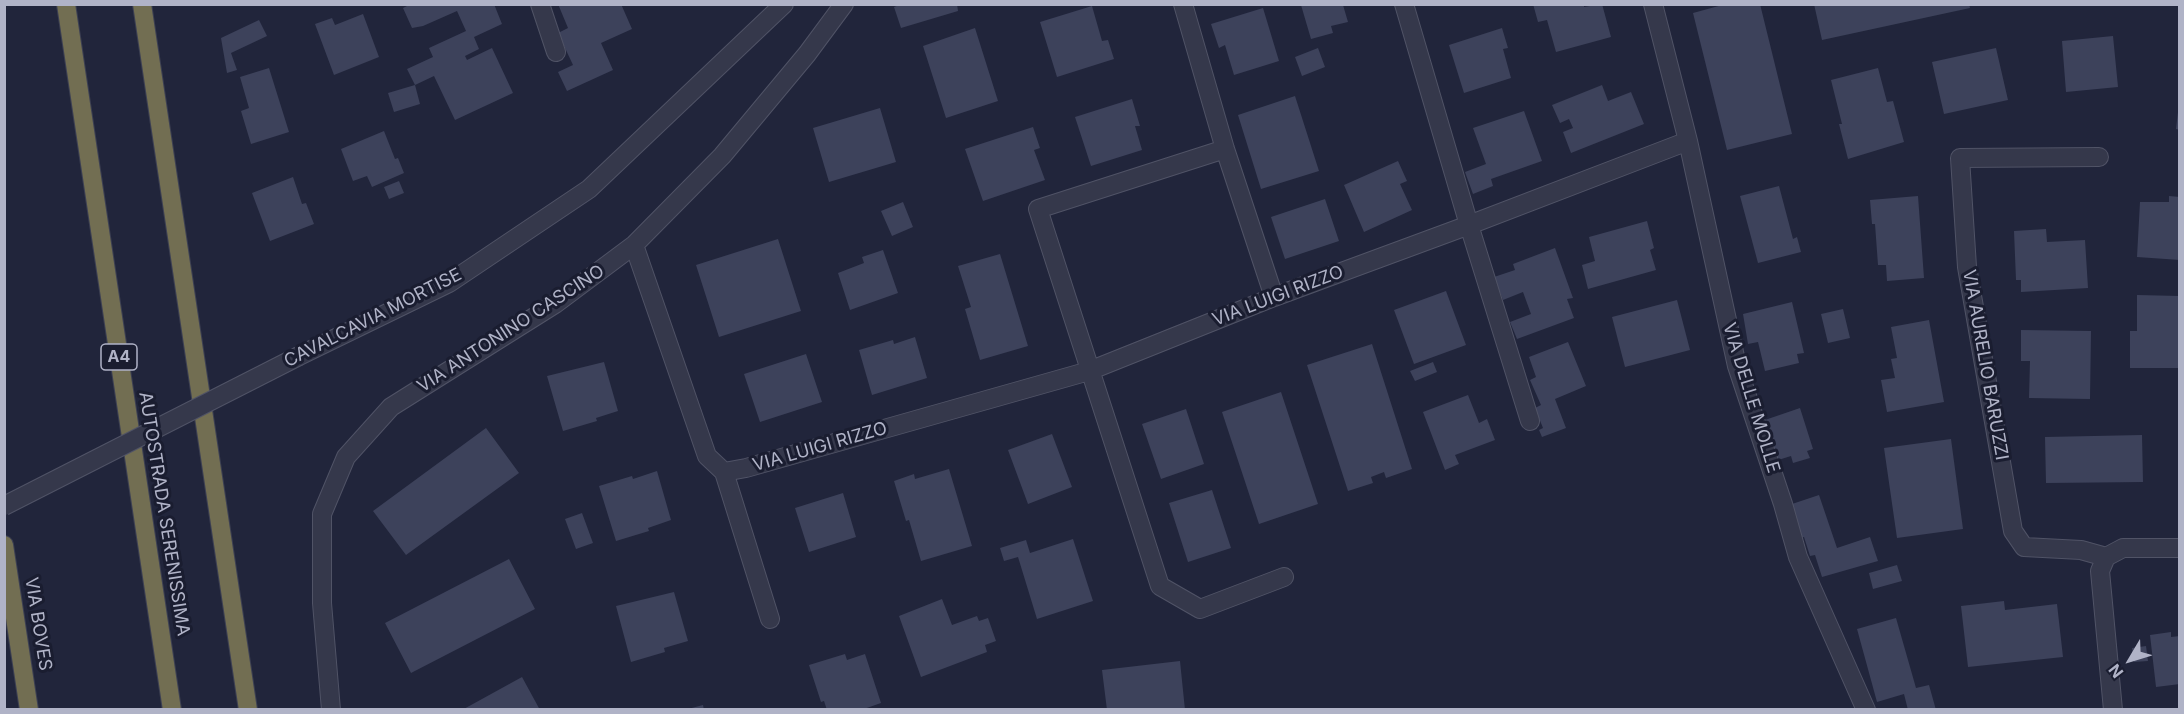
<!DOCTYPE html>
<html>
<head>
<meta charset="utf-8">
<style>
  body { margin:0 }
  #map { position:relative; width:2184px; height:714px; overflow:hidden; background:#21253b; font-family:Inter,sans-serif }
  canvas { display:block }
  .frame { position:absolute; inset:0; border:6px solid #b0b3c7; pointer-events:none }
  .north { position:absolute; left:2100px; top:630px; width:60px; height:60px; -webkit-text-stroke:4px #1a1d30; paint-order:stroke; rotate:232deg; font-size:16px; font-weight:700; line-height:24px; text-align:center; color:#b0b3c7 }
  .north::after { content:''; display:block; margin:auto; width:21px; height:27px; background:#b0b3c7; clip-path:polygon(50% 0,100% 100%,50% 72%,0 100%) }
</style>
</head>
<body>
<div id="map">
<canvas width="2184" height="714"></canvas>
<div class="frame"></div>
<div class="north">N</div>
</div>
<script>
const context = document.querySelector('canvas').getContext('2d');
context.lineJoin = 'round';
function fill(path, color) { context.fillStyle = color; context.fill(path, 'evenodd'); }
function strokePath(path, color, width, dash) { context.strokeStyle = color; context.lineWidth = width; context.lineCap = dash ? 'butt' : 'round'; context.setLineDash(dash || []); context.stroke(path); }
function write(font, color, halo, rows, align = 'center') {
  context.font = font + ' Inter,sans-serif'; context.lineWidth = 6; context.setLineDash([]); context.textBaseline = 'middle'; context.strokeStyle = halo; context.fillStyle = color; for (const [text, x, y, turn = 0] of rows) {
    context.save(); context.translate(x, y); context.rotate((+turn || 0) * Math.PI / 180); context.textAlign = isNaN(turn) ? turn : align; if (halo) context.strokeText(text, 0, 0); context.fillText(text, 0, 0); context.restore();
  }
}
fill(new Path2D(`
  M 411,4 L 494,4 L 502,24 L 474,37 L 479,49 L 465,56 L 467,60 L 492,48 L 513,93 L 455,120 L 434,76 L 415,85 L 407,69 L 433,57 L 429,48 L 466,31 L 457,11 L 423,26 L 412,28 L 403,8 Z
  M 558,4 L 621,4 L 632,29 L 601,43 L 613,70 L 567,91 L 558,72 L 573,65 L 558,33 L 568,28 Z
  M 902,4 L 957,4 L 958,11 L 901,28 L 894,7 Z
  M 1533,4 L 1584,4 L 1584,7 L 1602,4 L 1611,37 L 1556,52 L 1547,20 L 1538,22 Z
  M 1726,4 L 1760,4 L 1792,134 L 1727,150 L 1693,13 Z
  M 1814,4 L 1969,4 L 1970,8 L 1822,40 Z
  M 1301,5 L 1343,5 L 1348,22 L 1331,26 L 1333,33 L 1311,39 Z
  M 1092,6 L 1102,41 L 1108,40 L 1114,59 L 1057,77 L 1040,22 Z
  M 1263,8 L 1279,61 L 1234,75 L 1225,45 L 1219,48 L 1211,24 Z
  M 363,14 L 379,57 L 334,75 L 315,24 L 332,18 L 335,25 Z
  M 259,20 L 267,36 L 231,53 L 237,70 L 227,73 L 221,38 Z
  M 975,28 L 998,101 L 946,118 L 923,46 Z
  M 1502,28 L 1508,48 L 1503,49 L 1511,78 L 1464,93 L 1449,45 Z
  M 2113,36 L 2118,87 L 2066,92 L 2062,41 Z
  M 1318,48 L 1325,67 L 1302,76 L 1295,57 Z
  M 1996,48 L 2008,100 L 1944,114 L 1932,62 Z
  M 269,68 L 289,132 L 251,144 L 241,111 L 249,108 L 240,77 Z
  M 1878,68 L 1887,102 L 1893,101 L 1904,142 L 1848,159 L 1839,124 L 1842,124 L 1831,80 Z
  M 415,85 L 420,104 L 394,112 L 388,93 Z
  M 1602,85 L 1608,101 L 1631,92 L 1644,124 L 1571,153 L 1563,132 L 1573,128 L 1569,119 L 1560,123 L 1552,105 Z
  M 1295,96 L 1319,171 L 1261,189 L 1238,115 Z
  M 1132,99 L 1140,126 L 1135,126 L 1142,150 L 1091,166 L 1075,117 Z
  M 880,108 L 896,162 L 829,182 L 813,128 Z
  M 1524,111 L 1542,161 L 1491,179 L 1493,186 L 1473,194 L 1465,172 L 1486,164 L 1473,128 Z
  M 2178,112 L 2180,112 L 2180,130 L 2176,129 Z
  M 1033,127 L 1040,148 L 1034,150 L 1045,180 L 983,201 L 965,149 Z
  M 384,131 L 395,159 L 398,158 L 404,173 L 372,187 L 367,176 L 353,181 L 341,149 Z
  M 1398,161 L 1407,181 L 1400,184 L 1412,210 L 1364,232 L 1344,185 Z
  M 293,177 L 302,204 L 306,203 L 314,224 L 270,241 L 252,193 Z
  M 399,181 L 404,193 L 389,199 L 384,187 Z
  M 1779,186 L 1793,239 L 1797,237 L 1801,252 L 1758,263 L 1740,196 Z
  M 1918,196 L 1924,278 L 1887,281 L 1886,265 L 1878,265 L 1875,224 L 1872,224 L 1870,200 Z
  M 2169,196 L 2180,197 L 2180,260 L 2137,257 L 2140,202 L 2169,202 Z
  M 1325,199 L 1339,241 L 1285,259 L 1271,217 Z
  M 903,202 L 913,227 L 892,236 L 881,211 Z
  M 1647,221 L 1654,248 L 1650,250 L 1656,270 L 1588,289 L 1582,265 L 1595,261 L 1589,237 Z
  M 2046,229 L 2047,242 L 2085,240 L 2088,288 L 2021,292 L 2021,280 L 2016,280 L 2014,231 Z
  M 778,239 L 801,311 L 719,337 L 696,265 Z
  M 1555,248 L 1573,298 L 1567,299 L 1574,318 L 1517,339 L 1510,322 L 1531,314 L 1523,292 L 1503,300 L 1494,277 L 1515,270 L 1513,264 Z
  M 883,250 L 898,293 L 850,310 L 838,273 L 864,263 L 862,257 Z
  M 1000,254 L 1028,346 L 980,360 L 965,309 L 971,307 L 958,266 Z
  M 1446,291 L 1466,345 L 1414,364 L 1394,310 Z
  M 2137,295 L 2180,296 L 2180,368 L 2130,368 L 2130,331 L 2137,331 Z
  M 1677,300 L 1690,350 L 1625,367 L 1612,317 Z
  M 1792,302 L 1804,353 L 1797,354 L 1799,363 L 1765,371 L 1758,342 L 1748,344 L 1743,314 Z
  M 1843,309 L 1850,338 L 1828,343 L 1821,314 Z
  M 1929,320 L 1944,402 L 1887,412 L 1881,380 L 1895,378 L 1891,359 L 1897,358 L 1891,327 Z
  M 2021,330 L 2091,331 L 2090,399 L 2029,398 L 2030,361 L 2021,361 Z
  M 915,337 L 927,378 L 872,395 L 859,350 L 893,340 L 894,344 Z
  M 1568,342 L 1586,386 L 1555,399 L 1566,428 L 1542,437 L 1539,430 L 1543,428 L 1535,408 L 1541,405 L 1530,380 L 1536,377 L 1529,357 Z
  M 1372,344 L 1412,469 L 1386,478 L 1384,472 L 1371,477 L 1373,483 L 1348,491 L 1307,365 Z
  M 806,354 L 822,402 L 760,422 L 744,374 Z
  M 604,362 L 618,411 L 596,418 L 597,421 L 563,431 L 547,376 Z
  M 1433,362 L 1437,372 L 1415,381 L 1410,371 Z
  M 1281,392 L 1318,504 L 1259,524 L 1222,412 Z
  M 1468,395 L 1479,423 L 1487,419 L 1495,440 L 1455,455 L 1459,464 L 1445,470 L 1423,412 Z
  M 1800,408 L 1813,449 L 1807,451 L 1810,458 L 1793,463 L 1791,456 L 1775,461 L 1762,421 Z
  M 1186,409 L 1204,464 L 1161,479 L 1142,424 Z
  M 486,428 L 519,473 L 406,555 L 373,511 Z
  M 1052,434 L 1072,487 L 1028,504 L 1008,450 Z
  M 2142,435 L 2143,482 L 2046,483 L 2045,437 Z
  M 1951,439 L 1963,529 L 1897,538 L 1884,448 Z
  M 949,469 L 972,546 L 921,561 L 909,520 L 906,521 L 894,481 L 914,474 L 915,479 Z
  M 657,471 L 671,520 L 648,528 L 649,531 L 616,541 L 599,486 L 632,476 L 633,479 Z
  M 1212,490 L 1231,548 L 1188,562 L 1169,503 Z
  M 843,493 L 856,537 L 809,552 L 795,508 Z
  M 1819,495 L 1837,548 L 1870,537 L 1878,561 L 1822,577 L 1815,555 L 1810,556 L 1804,537 L 1800,538 L 1789,505 Z
  M 582,513 L 593,543 L 576,549 L 565,519 Z
  M 1073,539 L 1093,601 L 1037,619 L 1018,557 L 1004,561 L 1000,548 L 1026,540 L 1030,553 Z
  M 509,559 L 535,609 L 411,673 L 385,623 Z
  M 1897,565 L 1902,581 L 1873,589 L 1869,573 Z
  M 674,592 L 688,641 L 664,648 L 665,652 L 631,662 L 616,606 Z
  M 942,599 L 952,625 L 977,616 L 979,621 L 988,618 L 996,641 L 985,645 L 987,652 L 921,677 L 899,616 Z
  M 2004,601 L 2005,610 L 2057,604 L 2063,657 L 1968,667 L 1961,606 Z
  M 1896,618 L 1916,688 L 1929,685 L 1936,710 L 1908,710 L 1904,694 L 1877,702 L 1857,629 Z
  M 2171,632 L 2171,637 L 2180,636 L 2180,684 L 2156,687 L 2150,635 Z
  M 2146,646 L 2148,661 L 2134,662 L 2132,648 Z
  M 845,654 L 847,660 L 865,654 L 881,703 L 861,710 L 827,710 L 824,701 L 821,702 L 809,665 Z
  M 1180,661 L 1185,710 L 1107,710 L 1102,670 Z
  M 522,677 L 540,710 L 462,710 Z
  M 703,705 L 704,710 L 688,710 L 688,709 Z`), '#3d425b');
const minor = new Path2D(`
  M 540,4 L 556,52
  M 1183,4 L 1225,149 L 1274,297
  M 1404,4 L 1469,225 L 1530,421
  M 1653,4 L 1688,141 L 1737,366 L 1783,504 L 1798,557 L 1866,710
  M 1225,149 L 1038,209 L 1160,586 L 1200,609 L 1284,577
  M 2099,157 L 1960,158 L 1967,267 L 2013,531 L 2024,547 L 2081,550 L 2106,557 L 2123,548 L 2180,548
  M 634,245 L 707,456 L 724,472 L 746,468 L 1089,371 L 1274,297 L 1469,225 L 1688,141
  M 299,356 L 449,283 L 589,189 L 784,4
  M 724,472 L 770,619
  M 2106,557 L 2100,571 L 2113,710
  M 331,710 L 322,603 L 322,514 L 346,457 L 391,407 L 555,304 L 634,245 L 722,156 L 807,54 L 844,4`);
const highway = new Path2D(`
  M 66,4 L 172,710
  M 142,4 L 248,710
  M 4,545 L 29,710`);
strokePath(minor, '#505366', 20);
strokePath(highway, '#3d4053', 20);
strokePath(minor, '#35384b', 18);
strokePath(highway, '#726e52', 18);
const minorBridge = new Path2D(`
  M 4,506 L 299,356`);
strokePath(minorBridge, '#505366', 20, []);
strokePath(minorBridge, '#35384b', 18);
for (const [x, y, w] of [
  [119,357,36]
]) { const box = new Path2D(); box.roundRect(x - w / 2, y - 13, w, 26, 4.5); context.fillStyle = '#1a1d30'; context.fill(box); strokePath(box, '#b0b3c7', 1.5); }
write('bold 16px', '#b0b3c7', null, [
  ["A4",119,357]
]);
write('18px', '#b0b3c7', '#1a1d30', [
  ["VIA LUIGI RIZZO",1278,296,-21],
  ["CAVALCAVIA MORTISE",373,318,-27],
  ["VIA ANTONINO CASCINO",511,329,-33],
  ["VIA AURELIO BARUZZI",1985,365,80],
  ["VIA DELLE MOLLE",1751,398,73],
  ["VIA LUIGI RIZZO",820,447,-16],
  ["AUTOSTRADA SERENISSIMA",164,514,81],
  ["VIA BOVES",38,624,81]
]);
</script>
</body>
</html>
